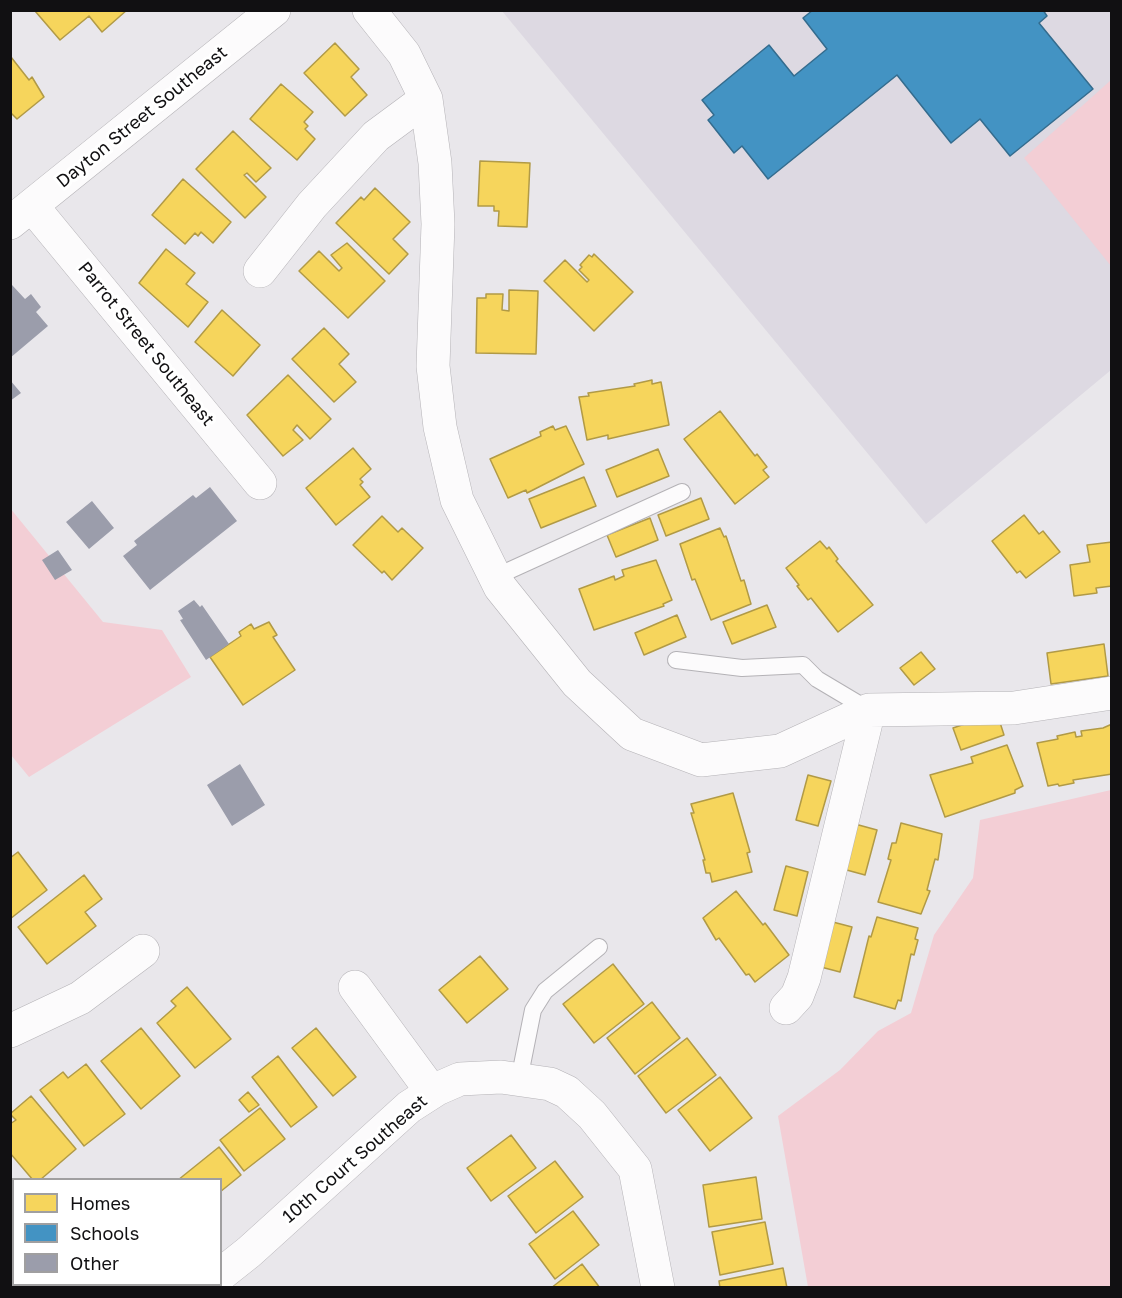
<!DOCTYPE html>
<html>
<head>
<meta charset="utf-8">
<style>
  body { margin:0 }
  #map { position:relative; width:1122px; height:1298px; overflow:hidden; background:#e9e7eb; font-family:"Golos Text",sans-serif }
  canvas { display:block }
  .frame { position:absolute; inset:0; border:12px solid #111012; pointer-events:none }
  .legend { position:absolute; left:12px; top:1178px; width:210px; height:108px; box-sizing:border-box; background:#fff; border:2px solid #a09fa0; margin:0; padding:8px 10px; list-style:none; font-size:18px; color:#111012 }
  .legend li { display:flex; align-items:center; gap:12px; height:30px }
  .legend b { width:30px; border:2px solid #a09fa0 }
</style>
</head>
<body>
<div id="map">
<canvas width="1122" height="1298"></canvas>
<div class="frame"></div>
<ul class="legend">
<li><b style="height:16px;background:#f6d55c"></b>Homes</li>
<li><b style="height:16px;background:#4393c3"></b>Schools</li>
<li><b style="height:16px;background:#9b9dab"></b>Other</li>
</ul>
</div>
<script>
const context = document.querySelector('canvas').getContext('2d');
context.lineJoin = 'round';
function fill(path, color) { context.fillStyle = color; context.fill(path, 'evenodd'); }
function strokePath(path, color, width, dash) { context.strokeStyle = color; context.lineWidth = width; context.lineCap = dash ? 'butt' : 'round'; context.setLineDash(dash || []); context.stroke(path); }
function write(font, color, halo, rows, align = 'center') {
  context.font = font + ' "Golos Text",sans-serif'; context.lineWidth = 6; context.setLineDash([]); context.textBaseline = 'middle'; context.strokeStyle = halo; context.fillStyle = color; for (const [text, x, y, turn = 0] of rows) {
    context.save(); context.translate(x, y); context.rotate((+turn || 0) * Math.PI / 180); context.textAlign = isNaN(turn) ? turn : align; if (halo) context.strokeText(text, 0, 0); context.fillText(text, 0, 0); context.restore();
  }
}
fill(new Path2D(`
  M 502,11 L 1111,11 L 1111,370 L 926,524 Z`), '#ddd9e2');
fill(new Path2D(`
  M 1111,80 L 1111,266 L 1024,158 Z
  M 10,508 L 103,622 L 162,630 L 191,677 L 29,777 L 11,755 Z
  M 1111,790 L 1111,1287 L 808,1287 L 778,1116 L 840,1070 L 878,1031 L 911,1013 L 934,935 L 973,878 L 980,820 Z`), '#f3ced5');
const homes = new Path2D(`
  M 127,10 L 102,32 L 89,16 L 60,40 L 35,11 Z
  M 335,43 L 359,69 L 351,77 L 367,95 L 345,116 L 304,73 Z
  M 11,57 L 29,80 L 32,77 L 44,97 L 17,119 L 10,112 Z
  M 281,84 L 313,112 L 304,122 L 308,126 L 305,129 L 315,139 L 297,160 L 250,119 Z
  M 233,131 L 271,168 L 256,182 L 247,173 L 244,175 L 266,197 L 245,218 L 196,169 Z
  M 480,161 L 530,163 L 527,227 L 498,226 L 499,211 L 494,211 L 494,206 L 478,206 Z
  M 183,179 L 231,222 L 213,243 L 201,232 L 198,236 L 195,233 L 185,244 L 152,215 Z
  M 375,188 L 410,222 L 393,239 L 408,254 L 389,274 L 336,223 L 361,197 L 364,200 Z
  M 347,243 L 385,281 L 348,318 L 299,271 L 319,251 L 339,271 L 342,268 L 331,255 Z
  M 166,249 L 195,273 L 186,284 L 208,302 L 188,327 L 139,283 Z
  M 594,254 L 633,292 L 594,331 L 544,281 L 565,260 L 587,282 L 589,280 L 579,270 L 582,267 L 580,265 L 589,255 L 592,257 Z
  M 509,290 L 538,291 L 536,354 L 476,353 L 477,298 L 486,298 L 486,294 L 503,294 L 502,310 L 509,311 Z
  M 222,310 L 260,345 L 233,376 L 195,342 Z
  M 324,328 L 349,354 L 339,364 L 356,382 L 334,402 L 292,359 Z
  M 288,375 L 331,419 L 310,439 L 297,425 L 293,430 L 303,440 L 283,456 L 247,415 Z
  M 652,380 L 652,384 L 661,382 L 669,425 L 608,439 L 608,435 L 587,440 L 579,397 L 589,396 L 588,393 L 635,386 L 634,384 Z
  M 720,411 L 755,456 L 757,454 L 767,467 L 763,470 L 769,477 L 735,504 L 684,439 Z
  M 553,426 L 555,430 L 566,426 L 584,464 L 527,493 L 526,490 L 508,498 L 490,459 L 541,436 L 540,432 Z
  M 353,448 L 371,469 L 360,479 L 363,482 L 360,485 L 370,497 L 336,525 L 306,488 Z
  M 658,449 L 669,476 L 617,497 L 606,470 Z
  M 584,477 L 596,506 L 541,528 L 529,499 Z
  M 701,498 L 709,519 L 666,536 L 658,515 Z
  M 1024,515 L 1039,534 L 1043,531 L 1060,552 L 1026,578 L 1020,571 L 1017,573 L 992,541 Z
  M 382,516 L 398,532 L 402,528 L 423,548 L 392,580 L 384,571 L 382,573 L 353,545 Z
  M 650,518 L 658,540 L 616,557 L 607,535 Z
  M 720,528 L 724,537 L 726,536 L 741,581 L 744,580 L 751,604 L 711,620 L 695,579 L 692,580 L 680,544 Z
  M 820,541 L 827,549 L 829,547 L 838,559 L 836,561 L 873,605 L 838,632 L 811,598 L 808,600 L 797,586 L 799,585 L 786,568 Z
  M 1112,542 L 1112,586 L 1096,588 L 1097,593 L 1074,596 L 1070,565 L 1090,562 L 1087,545 Z
  M 656,560 L 672,600 L 663,604 L 664,606 L 594,630 L 579,589 L 614,576 L 615,580 L 624,576 L 622,570 Z
  M 767,605 L 776,627 L 732,644 L 723,622 Z
  M 677,615 L 686,637 L 644,655 L 635,633 Z
  M 269,622 L 277,635 L 273,637 L 295,670 L 243,705 L 210,657 L 241,636 L 239,632 L 251,624 L 254,629 Z
  M 1104,644 L 1108,676 L 1051,684 L 1047,653 Z
  M 921,652 L 935,669 L 914,685 L 900,668 Z
  M 997,713 L 1004,735 L 961,750 L 953,728 Z
  M 1112,724 L 1112,774 L 1073,780 L 1074,783 L 1059,786 L 1058,784 L 1048,786 L 1037,743 L 1058,739 L 1057,736 L 1075,732 L 1076,737 L 1082,736 L 1081,731 L 1103,728 Z
  M 1007,745 L 1023,786 L 1015,790 L 1015,793 L 945,817 L 930,775 L 973,763 L 971,757 Z
  M 808,775 L 831,781 L 818,826 L 796,820 Z
  M 733,793 L 750,852 L 747,853 L 752,872 L 712,882 L 710,873 L 706,873 L 703,860 L 705,860 L 691,813 L 694,813 L 691,804 Z
  M 901,823 L 942,834 L 938,860 L 935,859 L 927,890 L 930,891 L 921,914 L 878,902 L 891,860 L 888,859 L 892,843 L 896,843 Z
  M 855,824 L 877,830 L 865,875 L 843,869 Z
  M 18,852 L 47,890 L 10,919 L 10,858 Z
  M 786,866 L 808,872 L 797,916 L 774,910 Z
  M 84,875 L 102,899 L 85,912 L 96,926 L 47,964 L 18,927 Z
  M 736,891 L 763,925 L 765,923 L 789,955 L 755,982 L 749,974 L 746,975 L 719,938 L 716,940 L 703,918 Z
  M 877,917 L 918,928 L 915,939 L 918,940 L 914,955 L 911,954 L 901,1001 L 898,1000 L 895,1009 L 854,997 L 869,936 L 871,937 Z
  M 829,921 L 852,927 L 840,972 L 817,966 Z
  M 480,956 L 508,989 L 467,1023 L 439,990 Z
  M 613,964 L 644,1004 L 594,1043 L 563,1004 Z
  M 187,987 L 231,1039 L 195,1068 L 157,1023 L 176,1006 L 171,1001 Z
  M 652,1002 L 680,1038 L 635,1074 L 607,1038 Z
  M 141,1028 L 180,1076 L 141,1109 L 101,1061 Z
  M 316,1028 L 356,1077 L 333,1096 L 292,1048 Z
  M 687,1038 L 716,1075 L 666,1113 L 638,1076 Z
  M 278,1056 L 317,1107 L 291,1127 L 252,1077 Z
  M 86,1064 L 125,1114 L 84,1146 L 40,1090 L 63,1072 L 68,1078 Z
  M 720,1077 L 752,1118 L 710,1151 L 678,1110 Z
  M 248,1092 L 259,1105 L 249,1112 L 239,1100 Z
  M 31,1096 L 76,1149 L 40,1180 L 33,1180 L 10,1153 L 10,1124 L 16,1120 L 10,1114 Z
  M 260,1108 L 285,1139 L 244,1171 L 220,1140 Z
  M 511,1135 L 536,1168 L 491,1201 L 467,1168 Z
  M 219,1147 L 241,1175 L 220,1192 L 220,1180 L 178,1180 Z
  M 555,1161 L 583,1197 L 536,1233 L 508,1196 Z
  M 756,1177 L 762,1219 L 709,1227 L 703,1185 Z
  M 573,1211 L 599,1245 L 555,1279 L 529,1244 Z
  M 765,1222 L 773,1264 L 720,1275 L 712,1232 Z
  M 582,1264 L 600,1288 L 551,1288 Z
  M 783,1268 L 787,1288 L 720,1288 L 719,1281 Z
  M 60,1284 L 105,1284 L 107,1288 L 56,1288 Z`);
fill(homes, '#f6d55c');
strokePath(homes, '#b19a46', 1.5);
const schools = new Path2D(`
  M 813,10 L 1043,10 L 1047,16 L 1039,23 L 1093,89 L 1010,156 L 980,119 L 951,143 L 897,75 L 768,179 L 742,146 L 734,153 L 708,120 L 714,115 L 702,100 L 769,45 L 794,76 L 827,49 L 803,18 Z`);
fill(schools, '#4393c3');
strokePath(schools, '#346c8e', 1.5);
fill(new Path2D(`
  M 12,285 L 25,299 L 31,294 L 41,307 L 36,312 L 48,326 L 10,358 Z
  M 10,380 L 21,393 L 10,401 Z
  M 210,487 L 237,521 L 150,590 L 123,556 L 137,545 L 134,541 L 193,495 L 196,498 Z
  M 92,501 L 114,528 L 89,549 L 66,522 Z
  M 58,550 L 72,570 L 55,580 L 42,560 Z
  M 194,600 L 200,607 L 202,605 L 229,644 L 206,660 L 180,620 L 183,619 L 178,611 Z
  M 240,764 L 265,805 L 232,826 L 207,785 Z`), '#9b9dab');
const lane = new Path2D(`
  M 495,577 L 682,492
  M 676,660 L 742,668 L 803,665 L 817,679 L 869,710
  M 519,1080 L 533,1010 L 545,991 L 599,947`);
const street = new Path2D(`
  M 369,10 L 404,54 L 426,99 L 435,163 L 438,224 L 433,366 L 440,427 L 457,500 L 500,587 L 577,683 L 632,734 L 701,760 L 780,751 L 869,710 L 1014,708 L 1112,693
  M 32,206 L 260,483
  M 10,223 L 274,10
  M 260,271 L 312,205 L 376,136 L 426,99
  M 355,987 L 432,1092
  M 786,1008 L 797,996 L 804,978 L 869,710
  M 10,1031 L 80,998 L 143,951
  M 220,1275 L 249,1252 L 409,1107 L 437,1089 L 460,1079 L 501,1077 L 550,1084 L 567,1092 L 592,1115 L 635,1169 L 658,1288`);
strokePath(lane, '#b4b2b6', 18);
strokePath(street, '#b4b2b6', 34);
strokePath(lane, '#fcfbfc', 16);
strokePath(street, '#fcfbfc', 33);
write('18px', '#111012', '#fff', [
  ["Dayton Street Southeast",142,117,-39],
  ["Parrot Street Southeast",146,344,51],
  ["10th Court Southeast",355,1159,-41]
]);
</script>
</body>
</html>
